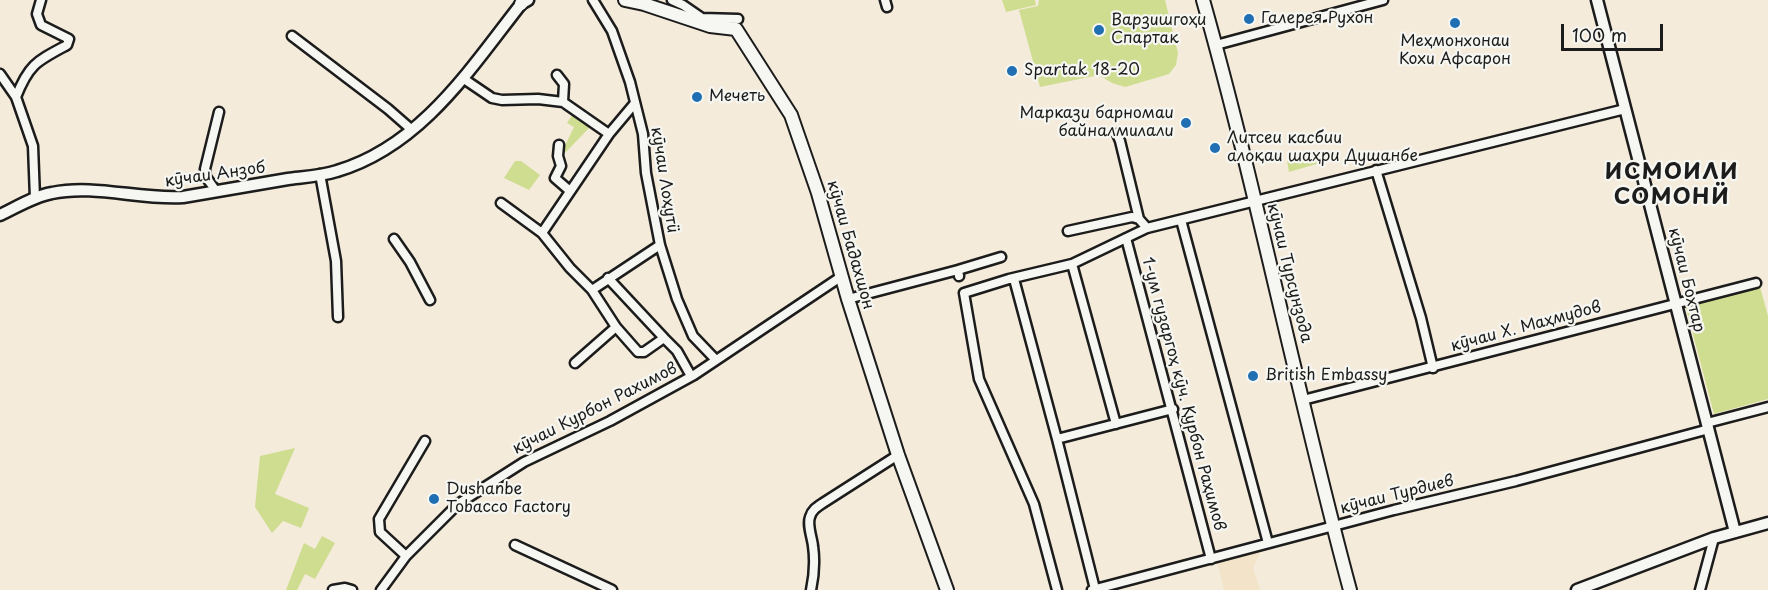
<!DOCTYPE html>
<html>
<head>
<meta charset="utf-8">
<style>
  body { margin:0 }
  #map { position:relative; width:1768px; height:590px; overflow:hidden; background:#f4ebda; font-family:"Playpen Sans",sans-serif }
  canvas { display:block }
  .scale { position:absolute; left:1561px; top:24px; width:102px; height:27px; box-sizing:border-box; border:3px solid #1c1c1c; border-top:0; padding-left:8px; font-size:18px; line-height:21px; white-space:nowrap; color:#1c1c1c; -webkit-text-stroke:4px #f6f6f2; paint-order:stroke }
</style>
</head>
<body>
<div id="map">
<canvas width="1768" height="590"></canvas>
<div class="scale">100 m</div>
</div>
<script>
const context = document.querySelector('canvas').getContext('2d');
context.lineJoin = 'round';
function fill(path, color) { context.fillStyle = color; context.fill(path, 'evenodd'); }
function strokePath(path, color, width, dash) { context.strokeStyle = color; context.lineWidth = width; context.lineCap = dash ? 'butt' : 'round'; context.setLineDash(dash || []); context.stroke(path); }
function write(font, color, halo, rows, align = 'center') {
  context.font = font + ' "Playpen Sans",sans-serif'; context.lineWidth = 4.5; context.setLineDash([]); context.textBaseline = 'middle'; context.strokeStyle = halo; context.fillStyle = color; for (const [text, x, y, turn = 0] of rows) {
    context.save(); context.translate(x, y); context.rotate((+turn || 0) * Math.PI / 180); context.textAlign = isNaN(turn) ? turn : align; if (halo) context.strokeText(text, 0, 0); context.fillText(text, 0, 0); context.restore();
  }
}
fill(new Path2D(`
  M 1262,549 L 1253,568 L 1260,590 L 1224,590 L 1217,562 Z`), '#f2e3c9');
fill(new Path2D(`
  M 1002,0 L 1035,0 L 1036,5 L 1006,12 Z
  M 1039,0 L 1165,0 L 1178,53 L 1176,65 L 1169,74 L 1125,87 L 1112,83 L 1099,75 L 1040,87 L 1019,10 L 1038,6 Z
  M 573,114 L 591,126 L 566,152 L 563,150 L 574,127 L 567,123 Z
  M 1318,152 L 1320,163 L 1289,172 L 1287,161 Z
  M 515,161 L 521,161 L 540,175 L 529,190 L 504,178 Z
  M 1760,287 L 1768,316 L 1768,399 L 1714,414 L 1686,308 Z
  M 295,448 L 275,494 L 309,508 L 301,528 L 283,521 L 272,533 L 255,507 L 260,456 Z
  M 322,536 L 335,543 L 315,579 L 305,574 L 297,590 L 286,590 L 304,543 L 315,549 Z`), '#cfdd90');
const minor = new Path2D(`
  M 593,0 L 612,31 L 630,82 L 643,134 L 646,173 L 660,245 L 677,299 L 693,336 L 716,360
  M 672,0 L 683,5 L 702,18 L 738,19
  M 885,0 L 887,7
  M 292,36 L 388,109 L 412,130
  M 1216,45 L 1383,0
  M 0,74 L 16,97 L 33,146 L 35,198
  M 557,75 L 564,84 L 563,102
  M 464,79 L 492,98 L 502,100 L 538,99 L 563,102 L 609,134
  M 16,97 C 29,64 37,61 67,45 L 69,39 L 41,25 L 37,14 L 41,0
  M 1117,134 L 1120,141 L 1139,219 L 1147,228
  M 559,145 L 558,156 L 561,166 L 555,178 L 570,191
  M 1376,170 L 1421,318 L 1433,368
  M 320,174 L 336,261 L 338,317
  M 216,191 L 206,177 L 205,169 L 219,112
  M 501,203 L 542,233 L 570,268 L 592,290 L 616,327 L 638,352 L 644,352 L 664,338 L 677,351 L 691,376
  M 1181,220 L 1268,543
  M 1068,231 L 1132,217 L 1139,219
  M 542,233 L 609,134 L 635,103
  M 1126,238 L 1211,559
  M 394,239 L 410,262 L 430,300
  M 1072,264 L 1116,424
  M 958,270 L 1001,257
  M 608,278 L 664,338
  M 1014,279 L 1057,439 L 1095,589
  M 592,290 L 660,245
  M 848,299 L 958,270 L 959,276
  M 575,363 L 616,327
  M 1303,400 L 1756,283
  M 1707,423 L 1768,407
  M 1057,439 L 1173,409
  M 515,545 L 612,590
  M 406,556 L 380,532 L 379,519 L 425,441
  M 333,590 L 345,588 L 352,590
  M 381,590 L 406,556 L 458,504 L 524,462 L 610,421 L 694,375 L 842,276
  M 811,590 C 814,576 815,560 813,546 C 812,537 807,525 810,517 C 812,510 817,507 823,503 L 898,455
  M 1057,590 L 1034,504 L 979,379 L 964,293 L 1009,279 L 1072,264 L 1147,228 L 1625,109
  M 1092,590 L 1394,510 L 1516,481 L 1709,429
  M 1700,590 L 1714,538`);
const tertiary = new Path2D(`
  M 1597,0 L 1735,532
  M 0,215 C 17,207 34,196 52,193 C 95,184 140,200 183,197 C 218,191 253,185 288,179 C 304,177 322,176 337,171 C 421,146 470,69 521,4 L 528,0
  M 1577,590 L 1714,538 L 1768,523`);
const secondary = new Path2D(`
  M 625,0 L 644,4 L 710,26 L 736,29 L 791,115 L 818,193 L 848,299 L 898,455 L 947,590
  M 1203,0 C 1258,195 1297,394 1350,590
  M 521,4 L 523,0`);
strokePath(minor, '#1c1c1c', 13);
strokePath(tertiary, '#1c1c1c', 15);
strokePath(secondary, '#1c1c1c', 16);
strokePath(minor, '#f6f6f2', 8);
strokePath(tertiary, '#f6f6f2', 10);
strokePath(secondary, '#f6f6f2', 12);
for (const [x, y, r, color] of [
  [1249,19,6,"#1f6fb2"],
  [1455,23,6,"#1f6fb2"],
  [1099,30,6,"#1f6fb2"],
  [1012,71,6,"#1f6fb2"],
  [697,97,6,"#1f6fb2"],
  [1186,123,6,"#1f6fb2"],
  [1215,148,6,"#1f6fb2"],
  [1253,376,6,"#1f6fb2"],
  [434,499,6,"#1f6fb2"]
]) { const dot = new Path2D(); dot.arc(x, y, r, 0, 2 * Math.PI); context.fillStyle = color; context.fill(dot); strokePath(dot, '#f6f6f2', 2); }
write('16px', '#1c1c1c', '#f6f6f2', [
  ["Галерея Рухон",1261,19],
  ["Варзишгоҳи",1111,21],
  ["Спартак",1111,39],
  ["Меҳмонхонаи",1455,42,"center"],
  ["Кохи Афсарон",1455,60,"center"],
  ["Spartak 18-20",1024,71],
  ["Мечеть",709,97],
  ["Маркази барномаи",1174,114,"right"],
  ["байналмилали",1174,132,"right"],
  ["Литсеи касбии",1227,139],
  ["алоқаи шаҳри Душанбе",1227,157],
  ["British Embassy",1265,376],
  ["Dushanbe",446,490],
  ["Tobacco Factory",446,508]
], 'left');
write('16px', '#1c1c1c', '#f6f6f2', [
  ["кӯчаи Анзоб",215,175,-8],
  ["кӯчаи Лоҳутӣ",664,180,81],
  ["кӯчаи Бадахшон",850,245,74],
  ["кӯчаи Турсунзода",1289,273,76],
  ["кӯчаи Бохтар",1686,280,76],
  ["кӯчаи Х. Маҳмудов",1526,327,-15],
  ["1-ум гузаргоҳ кӯч. Қурбон Раҳимов",1183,394,75],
  ["кӯчаи Курбон Рахимов",595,409,-27],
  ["кӯчаи Турдиев",1397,495,-14]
]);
context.letterSpacing = '1.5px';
write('bold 22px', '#1c1c1c', '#f6f6f2', [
  ["ИСМОИЛИ",1672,173],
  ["СОМОНӢ",1672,198]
]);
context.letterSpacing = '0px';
</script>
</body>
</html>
